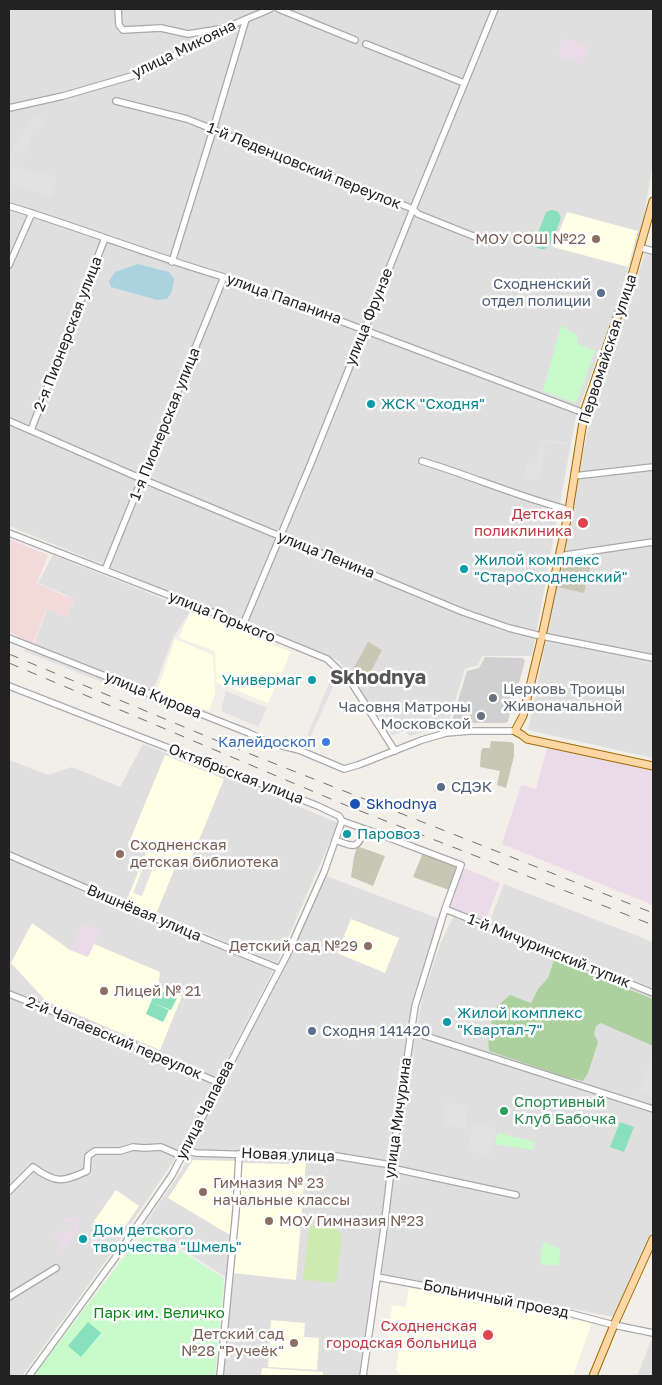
<!DOCTYPE html>
<html>
<head>
<meta charset="utf-8">
<style>
  body { margin:0 }
  #map { position:relative; width:662px; height:1385px; overflow:hidden; background:#f2efe9; font-family:"Golos Text",sans-serif }
  canvas { display:block }
  .frame { position:absolute; inset:0; border:10px solid #222; pointer-events:none }
</style>
</head>
<body>
<div id="map">
<canvas width="662" height="1385"></canvas>
<div class="frame"></div>
</div>
<script>
const context = document.querySelector('canvas').getContext('2d');
context.lineJoin = 'round';
function fill(path, color) { context.fillStyle = color; context.fill(path, 'evenodd'); }
function strokePath(path, color, width, dash) { context.strokeStyle = color; context.lineWidth = width; context.lineCap = dash ? 'butt' : 'round'; context.setLineDash(dash || []); context.stroke(path); }
function write(font, color, halo, rows, align = 'center') {
  context.font = font + ' "Golos Text",sans-serif'; context.lineWidth = 5; context.setLineDash([]); context.textBaseline = 'middle'; context.strokeStyle = halo; context.fillStyle = color; for (const [text, x, y, turn = 0] of rows) {
    context.save(); context.translate(x, y); context.rotate((+turn || 0) * Math.PI / 180); context.textAlign = isNaN(turn) ? turn : align; if (halo) context.strokeText(text, 0, 0); context.fillText(text, 0, 0); context.restore();
  }
}
fill(new Path2D(`
  M 9,9 L 653,9 L 653,161 L 643,223 L 612,319 L 576,416 L 532,656 L 482,656 L 478,665 L 465,669 L 448,724 L 410,736 L 404,731 L 392,735 L 339,661 L 9,526 Z
  M 645,254 L 653,256 L 653,758 L 528,730 L 594,398 Z
  M 53,555 L 191,610 L 173,638 L 153,691 L 34,644 L 47,609 L 66,617 L 75,599 L 38,583 Z
  M 143,744 L 249,785 L 338,823 L 277,963 L 9,852 L 9,760 L 48,775 L 72,767 L 120,787 Z
  M 9,858 L 105,902 L 273,971 L 179,1153 L 105,1262 L 22,1376 L 9,1376 Z
  M 326,876 L 440,919 L 424,962 L 409,1026 L 400,1078 L 361,1376 L 223,1376 L 232,1281 L 144,1225 L 182,1170 L 192,1149 L 199,1127 L 284,967 Z
  M 504,884 L 653,942 L 653,988 L 489,923 Z
  M 453,917 L 653,997 L 653,1232 L 639,1259 L 615,1317 L 474,1290 L 382,1274 L 394,1171 L 413,1037 L 417,1026 L 423,995 L 441,942 Z
  M 651,1341 L 653,1342 L 653,1376 L 637,1376 Z`), '#e0dfdf');
fill(new Path2D(`
  M 9,539 L 48,555 L 37,583 L 65,596 L 75,598 L 66,617 L 46,609 L 33,644 L 9,632 Z`), '#f2dad9');
fill(new Path2D(`
  M 563,38 L 588,46 L 582,64 L 557,56 Z
  M 547,748 L 653,770 L 653,905 L 502,844 L 521,785 L 536,789 Z
  M 464,868 L 500,883 L 485,922 L 448,907 Z
  M 83,923 L 100,931 L 88,957 L 70,950 Z
  M 65,1217 L 76,1219 L 79,1230 L 60,1254 L 57,1250 L 63,1241 L 60,1237 L 54,1240 L 53,1236 L 61,1231 L 71,1232 L 74,1229 L 72,1222 L 64,1221 Z`), '#ebdbe8');
fill(new Path2D(`
  M 567,212 L 638,231 L 628,267 L 553,247 Z
  M 191,610 L 291,652 L 268,703 L 216,682 L 215,651 L 179,638 Z
  M 175,639 L 213,655 L 215,694 L 209,711 L 157,691 Z
  M 165,755 L 224,779 L 190,862 L 179,858 L 156,914 L 126,902 L 146,853 L 128,845 Z
  M 351,919 L 399,938 L 385,973 L 337,953 Z
  M 32,923 L 70,950 L 88,957 L 94,944 L 160,972 L 158,987 L 182,996 L 160,1050 L 46,1001 L 11,963 Z
  M 193,1160 L 236,1161 L 230,1235 L 168,1198 Z
  M 306,1162 L 296,1280 L 233,1273 L 241,1163 L 289,1164 Z
  M 116,1190 L 139,1206 L 118,1237 L 94,1221 Z
  M 409,1288 L 592,1323 L 573,1376 L 402,1376 L 396,1370 L 399,1349 L 387,1348 L 392,1305 L 406,1307 Z
  M 271,1320 L 305,1323 L 304,1337 L 319,1338 L 317,1370 L 268,1367 Z
  M 262,1368 L 323,1372 L 323,1376 L 261,1376 Z`), '#ffffe5');
fill(new Path2D(`
  M 485,657 L 523,658 L 525,661 L 508,721 L 506,723 L 451,723 L 467,671 L 479,668 Z`), '#d0d0d0');
fill(new Path2D(`
  M 593,556 L 584,593 L 557,587 L 564,560 Z
  M 368,642 L 382,650 L 365,683 L 350,675 Z
  M 491,741 L 511,742 L 514,744 L 514,756 L 506,788 L 497,785 L 500,771 L 480,767 L 481,751 L 483,748 L 490,748 Z
  M 357,846 L 385,856 L 373,886 L 351,877 L 354,857 Z
  M 423,853 L 458,867 L 449,890 L 413,877 Z`), '#c7c7b4');
fill(new Path2D(`
  M 310,1225 L 336,1228 L 342,1236 L 336,1283 L 303,1280 Z`), '#cdebb0');
fill(new Path2D(`
  M 554,960 L 653,999 L 653,1046 L 601,1023 L 596,1026 L 594,1034 L 598,1042 L 588,1073 L 583,1081 L 562,1076 L 489,1051 C 487,1038 491,1017 498,1006 C 501,1002 506,999 510,995 L 531,1003 L 538,989 L 548,978 Z`), '#add19e');
fill(new Path2D(`
  M 561,326 L 577,335 L 578,344 L 595,351 L 576,403 L 543,391 Z
  M 498,1133 L 535,1142 L 533,1150 L 495,1144 Z
  M 148,1231 L 224,1278 L 215,1376 L 33,1376 L 128,1252 L 133,1250 Z
  M 543,1242 L 560,1249 L 559,1266 L 540,1264 Z`), '#c8facc');
fill(new Path2D(`
  M 551,210 C 557,210 559,212 561,218 C 556,229 551,259 535,246 L 535,241 L 546,212 Z
  M 156,989 L 177,998 L 171,1010 L 151,1002 Z
  M 151,1002 L 169,1010 L 163,1022 L 146,1014 Z
  M 620,1122 L 634,1127 L 624,1152 L 610,1147 Z
  M 88,1322 L 101,1333 L 81,1357 L 68,1346 Z`), '#88e0be');
fill(new Path2D(`
  M 35,117 L 44,118 L 40,128 L 34,127 L 27,153 L 15,152 L 10,165 L 57,177 L 51,196 L 9,184 L 9,154 Z
  M 546,440 L 568,442 L 568,445 L 549,443 L 546,445 L 539,480 L 525,478 L 527,463 L 536,464 L 540,443 Z
  M 26,647 L 159,701 L 158,705 L 24,651 Z
  M 330,681 L 335,683 L 308,742 L 305,741 Z
  M 226,691 L 267,708 L 258,727 L 221,711 Z
  M 145,862 L 154,865 L 142,896 L 133,893 Z
  M 653,1053 L 653,1088 L 650,1096 L 638,1092 Z
  M 445,1102 L 468,1105 L 465,1128 L 443,1126 Z
  M 474,1123 L 496,1128 L 490,1156 L 468,1151 Z`), '#e2e2e2');
fill(new Path2D(`
  M 138,264 L 169,272 L 174,279 L 172,291 L 167,299 L 157,300 L 111,287 L 109,281 L 115,272 Z`), '#aad3df');
const minor = new Path2D(`
  M 118,9 L 119,25 L 123,30 L 161,28 L 188,34 L 220,29
  M 279,9 L 355,40
  M 366,44 L 464,83
  M 116,101 L 187,119 L 413,209 L 418,214 L 488,242
  M 9,108 L 63,96 L 142,73 L 225,28 L 270,9
  M 9,206 C 81,228 152,256 224,277 L 584,413
  M 641,248 L 653,251
  M 172,262 L 213,130 L 246,19
  M 9,265 L 32,213
  M 9,421 L 142,479 L 463,612 L 509,628 L 537,635 L 653,658
  M 31,430 L 105,238
  M 422,461 C 471,476 519,497 569,510
  M 574,476 L 653,467
  M 9,533 L 225,617 L 327,659 L 351,682 L 395,751
  M 559,556 L 653,542
  M 105,570 L 224,277
  M 243,625 L 311,463 L 413,209 L 495,9
  M 9,638 L 249,733 L 267,742 L 299,750 L 344,769 L 358,765 L 422,740 L 446,733 L 470,731 L 515,731
  M 9,686 L 318,806 L 339,816 L 342,821 L 379,834 L 461,865 L 445,909 L 415,1006 L 392,1161 L 384,1228 L 363,1376
  M 335,840 C 355,847 357,850 365,829
  M 9,855 L 176,927 L 280,969
  M 445,909 L 653,993
  M 9,994 L 83,1023 L 219,1083
  M 410,1031 L 653,1109
  M 185,1150 L 196,1153 L 289,1156 L 336,1156 L 391,1165
  M 391,1168 L 516,1195
  M 9,1191 L 33,1167 C 56,1184 63,1182 87,1171 L 88,1156 L 95,1151 L 120,1151 L 133,1147 L 144,1148 L 161,1147 L 179,1155 L 181,1158
  M 377,1277 L 565,1312 L 614,1325 L 653,1333
  M 9,1297 L 56,1268
  M 29,1376 L 115,1258 L 172,1175 L 287,955 L 324,872 L 342,821
  M 220,1376 L 236,1211 L 239,1154`);
const major = new Path2D(`
  M 653,201 L 633,272 L 585,409 L 569,510 L 542,636 L 523,716 L 515,731 L 522,735 L 527,739 L 653,766
  M 593,1376 L 614,1325 L 653,1239`);
strokePath(minor, '#a9a9a9', 8);
strokePath(major, '#a06b00', 9);
strokePath(minor, '#fff', 5.5);
strokePath(major, '#fcd6a4', 7);
strokePath(new Path2D(`
  M 9,654 L 225,744 L 653,913
  M 9,663 L 350,807 L 653,925`), '#707070', 1, [10, 10]);
for (const [x, y, r, color] of [
  [596,239,5,"#8d6e63"],
  [601,293,5,"#5c6f8a"],
  [371,404,5,"#0f9aa8"],
  [583,523,6,"#e0444e"],
  [464,569,5,"#0f9aa8"],
  [312,680,5,"#0f9aa8"],
  [493,698,5,"#6b7280"],
  [481,716,5,"#6b7280"],
  [326,742,5,"#3f7fe0"],
  [441,787,5,"#5c6f8a"],
  [355,804,6,"#1a4fb4"],
  [347,834,5,"#0f9aa8"],
  [120,854,5,"#8d6e63"],
  [368,946,5,"#8d6e63"],
  [104,991,5,"#8d6e63"],
  [447,1022,5,"#0f9aa8"],
  [312,1031,5,"#5c6f8a"],
  [504,1111,5,"#2e9e5b"],
  [203,1192,5,"#8d6e63"],
  [269,1221,5,"#8d6e63"],
  [83,1239,5,"#0f9aa8"],
  [488,1335,6,"#e0444e"],
  [294,1343,5,"#8d6e63"]
]) { const dot = new Path2D(); dot.arc(x, y, r, 0, 2 * Math.PI); context.fillStyle = color; context.fill(dot); strokePath(dot, '#fff', 2); }
write('15px', '#222', '#fff', [
  ["улица Микояна",184,49,-26],
  ["1-й Леденцовский переулок",304,166,22],
  ["улица Папанина",284,299,20],
  ["улица Фрунзе",369,317,-68],
  ["2-я Пионерская улица",68,334,-69],
  ["Первомайская улица",608,349,-72],
  ["1-я Пионерская улица",165,424,-68],
  ["улица Ленина",326,555,22],
  ["улица Горького",222,617,22],
  ["улица Кирова",153,695,22],
  ["Октябрьская улица",236,774,21],
  ["Вишнёвая улица",144,913,23],
  ["1-й Мичуринский тупик",549,951,22],
  ["2-й Чапаевский переулок",114,1038,23],
  ["улица Чапаева",205,1110,-63],
  ["улица Мичурина",398,1118,-82],
  ["Новая улица",288,1155,2],
  ["Больничный проезд",496,1299,11]
]);
write('15px', '#785e54', '#fff', [
  ["МОУ СОШ №22",586,239,"right"],
  ["Сходненская",130,845],
  ["детская библиотека",130,862],
  ["Детский сад №29",358,946,"right"],
  ["Лицей № 21",114,991],
  ["Гимназия № 23",213,1183],
  ["начальные классы",213,1200],
  ["МОУ Гимназия №23",279,1221],
  ["Детский сад",284,1334,"right"],
  ["№28 \"Ручеёк\"",284,1351,"right"]
], 'left');
write('15px', '#4e5e75', '#fff', [
  ["Сходненский",591,284,"right"],
  ["отдел полиции",591,301,"right"],
  ["СДЭК",451,787],
  ["Сходня 141420",322,1031]
], 'left');
write('15px', '#0d838f', '#fff', [
  ["ЖСК \"Сходня\"",381,404],
  ["Жилой комплекс",474,560],
  ["\"СтароСходненский\"",474,577],
  ["Универмаг",302,680,"right"],
  ["Паровоз",357,834],
  ["Жилой комплекс",457,1013],
  ["\"Квартал-7\"",457,1030],
  ["Дом детского",93,1230],
  ["творчества \"Шмель\"",93,1247]
], 'left');
write('15px', '#be3a42', '#fff', [
  ["Детская",572,514],
  ["поликлиника",572,531],
  ["Сходненская",477,1326],
  ["городская больница",477,1343]
], 'right');
write('15px', '#5b616d', '#fff', [
  ["Церковь Троицы",503,689],
  ["Живоначальной",503,706],
  ["Часовня Матроны",471,707,"right"],
  ["Московской",471,724,"right"]
], 'left');
write('15px', '#366cbe', '#fff', [
  ["Калейдоскоп",316,742]
], 'right');
write('15px', '#164399', '#fff', [
  ["Skhodnya",366,804]
], 'left');
write('15px', '#27864d', '#fff', [
  ["Спортивный",514,1102],
  ["Клуб Бабочка",514,1119]
], 'left');
write('15px', '#0c8416', '#fff', [
  ["Парк им. Величко",159,1313]
]);
write('bold 20px', '#555', '#fff', [
  ["Skhodnya",378,678]
]);
</script>
</body>
</html>
